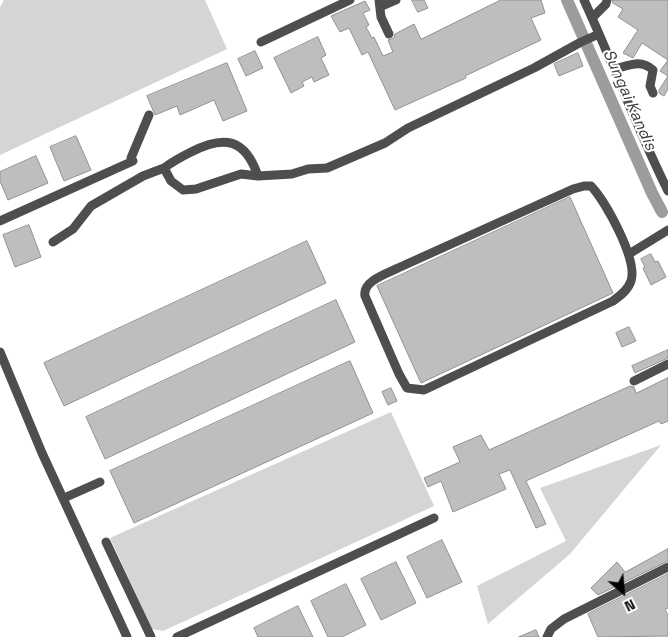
<!DOCTYPE html>
<html>
<head>
<meta charset="utf-8">
<style>
  body { margin:0 }
  #map { position:relative; width:668px; height:637px; overflow:hidden; background:#fff; font-family:"Space Grotesk",sans-serif }
  canvas { display:block }
  .north { position:absolute; left:598px; top:567px; width:50px; height:50px; -webkit-text-stroke:4px #fff; paint-order:stroke; rotate:153deg; font-size:14px; font-weight:700; line-height:20px; text-align:center; color:#000 }
  .north::after { content:''; display:block; margin:auto; width:18px; height:22px; background:#000; clip-path:polygon(50% 0,100% 100%,50% 72%,0 100%) }
</style>
</head>
<body>
<div id="map">
<canvas width="668" height="637"></canvas>
<div class="north">N</div>
</div>
<script>
const context = document.querySelector('canvas').getContext('2d');
context.lineJoin = 'round';
function fill(path, color) { context.fillStyle = color; context.fill(path, 'evenodd'); }
function strokePath(path, color, width, dash) { context.strokeStyle = color; context.lineWidth = width; context.lineCap = dash ? 'butt' : 'round'; context.setLineDash(dash || []); context.stroke(path); }
function write(font, color, halo, rows, align = 'center') {
  context.font = font + ' "Space Grotesk",sans-serif'; context.lineWidth = 4; context.setLineDash([]); context.textBaseline = 'middle'; context.strokeStyle = halo; context.fillStyle = color; for (const [text, x, y, turn = 0] of rows) {
    context.save(); context.translate(x, y); context.rotate((+turn || 0) * Math.PI / 180); context.textAlign = isNaN(turn) ? turn : align; if (halo) context.strokeText(text, 0, 0); context.fillText(text, 0, 0); context.restore();
  }
}
fill(new Path2D(`
  M 4,0 L 205,0 L 227,49 L 0,155 L 0,7 Z
  M 391,412 L 434,506 L 163,631 L 152,629 L 110,538 Z
  M 661,445 L 570,554 L 488,624 L 477,586 L 566,541 L 540,488 Z`), '#d5d5d5');
strokePath(new Path2D(`
  M 567,0 L 652,193 L 662,212`), '#9c9c9c', 12);
const building = new Path2D(`
  M 412,0 L 424,0 L 428,8 L 418,12 Z
  M 501,0 L 541,0 L 545,13 L 531,18 L 541,40 L 465,76 L 466,78 L 395,110 L 368,52 L 362,55 L 349,28 L 340,32 L 331,16 L 365,1 L 370,10 L 363,13 L 369,25 L 366,27 L 372,38 L 374,37 L 383,56 L 393,52 L 388,40 L 394,38 L 395,34 L 414,24 L 421,39 Z
  M 613,0 L 668,0 L 668,89 L 664,96 L 659,93 L 659,90 L 668,76 L 660,71 L 668,60 L 642,43 L 633,58 L 623,53 L 638,30 L 618,17 L 623,9 L 613,3 Z
  M 318,37 L 326,55 L 321,58 L 329,75 L 314,82 L 312,77 L 302,82 L 304,86 L 291,93 L 274,58 Z
  M 255,51 L 263,68 L 246,76 L 238,59 Z
  M 578,53 L 583,66 L 559,76 L 554,64 Z
  M 227,63 L 247,111 L 223,121 L 214,100 L 180,115 L 177,106 L 155,115 L 147,96 Z
  M 76,136 L 91,170 L 64,181 L 50,147 Z
  M 36,156 L 48,183 L 8,200 L 0,181 L 0,172 Z
  M 570,197 L 613,293 L 421,383 L 377,286 Z
  M 29,225 L 41,257 L 15,267 L 3,235 Z
  M 307,241 L 326,283 L 64,406 L 44,363 Z
  M 651,254 L 655,262 L 658,261 L 666,277 L 651,285 L 643,268 L 645,267 L 641,259 Z
  M 336,300 L 355,342 L 105,459 L 86,417 Z
  M 629,327 L 636,341 L 622,347 L 616,333 Z
  M 668,350 L 668,358 L 635,373 L 632,366 Z
  M 350,361 L 373,413 L 134,523 L 110,471 Z
  M 668,378 L 668,421 L 661,424 L 659,421 L 526,481 L 546,524 L 536,528 L 510,470 L 499,474 L 506,489 L 453,512 L 441,481 L 428,487 L 424,478 L 460,462 L 453,447 L 481,435 L 489,450 L 630,386 L 634,387 L 636,393 Z
  M 391,388 L 397,401 L 388,405 L 382,392 Z
  M 442,540 L 462,582 L 427,598 L 407,557 Z
  M 668,549 L 668,561 L 598,595 L 591,588 L 617,562 L 625,572 Z
  M 396,562 L 416,603 L 381,620 L 361,579 Z
  M 668,574 L 668,608 L 665,609 L 668,615 L 668,636 L 598,637 L 588,614 Z
  M 346,584 L 366,625 L 342,637 L 328,637 L 311,601 Z
  M 298,606 L 313,637 L 258,637 L 254,628 Z
  M 536,630 L 539,637 L 519,637 Z`);
fill(building, '#bebebe');
strokePath(building, '#929292', 1);
strokePath(new Path2D(`
  M 379,0 L 381,17 L 389,34
  M 584,0 C 613,63 637,129 668,191
  M 380,7 L 396,0
  M 592,18 L 606,4 L 607,0
  M 261,42 L 350,0
  M 615,69 C 630,65 641,59 653,70 L 650,86 L 653,93
  M 164,168 C 172,162 181,157 191,152 C 224,135 245,138 258,176
  M 584,186 L 591,186 C 606,202 638,260 631,281 C 628,290 620,296 613,301 L 424,390 L 407,388 L 399,374 L 365,296 C 362,281 388,273 398,268 L 573,189 Z
  M 0,221 L 133,161 L 131,158 L 149,115
  M 53,242 L 73,229 L 91,206 L 143,176 L 164,168 L 171,181 L 183,190 L 196,189 L 241,174 L 258,176 L 292,174 L 308,169 L 327,168 L 385,143 L 408,128 L 534,68 L 581,42 L 599,34
  M 629,254 L 668,230
  M 0,352 L 42,453 L 127,637
  M 634,381 L 668,364
  M 64,498 L 100,482
  M 106,542 L 151,637
  M 177,637 L 434,518
  M 547,637 L 551,629 L 564,619 L 668,567`), '#4e4e4e', 9);
write('italic 16px', '#3d3d3d', '#fff', [
  ["Sungai Kandis",629,100,66]
]);
</script>
</body>
</html>
